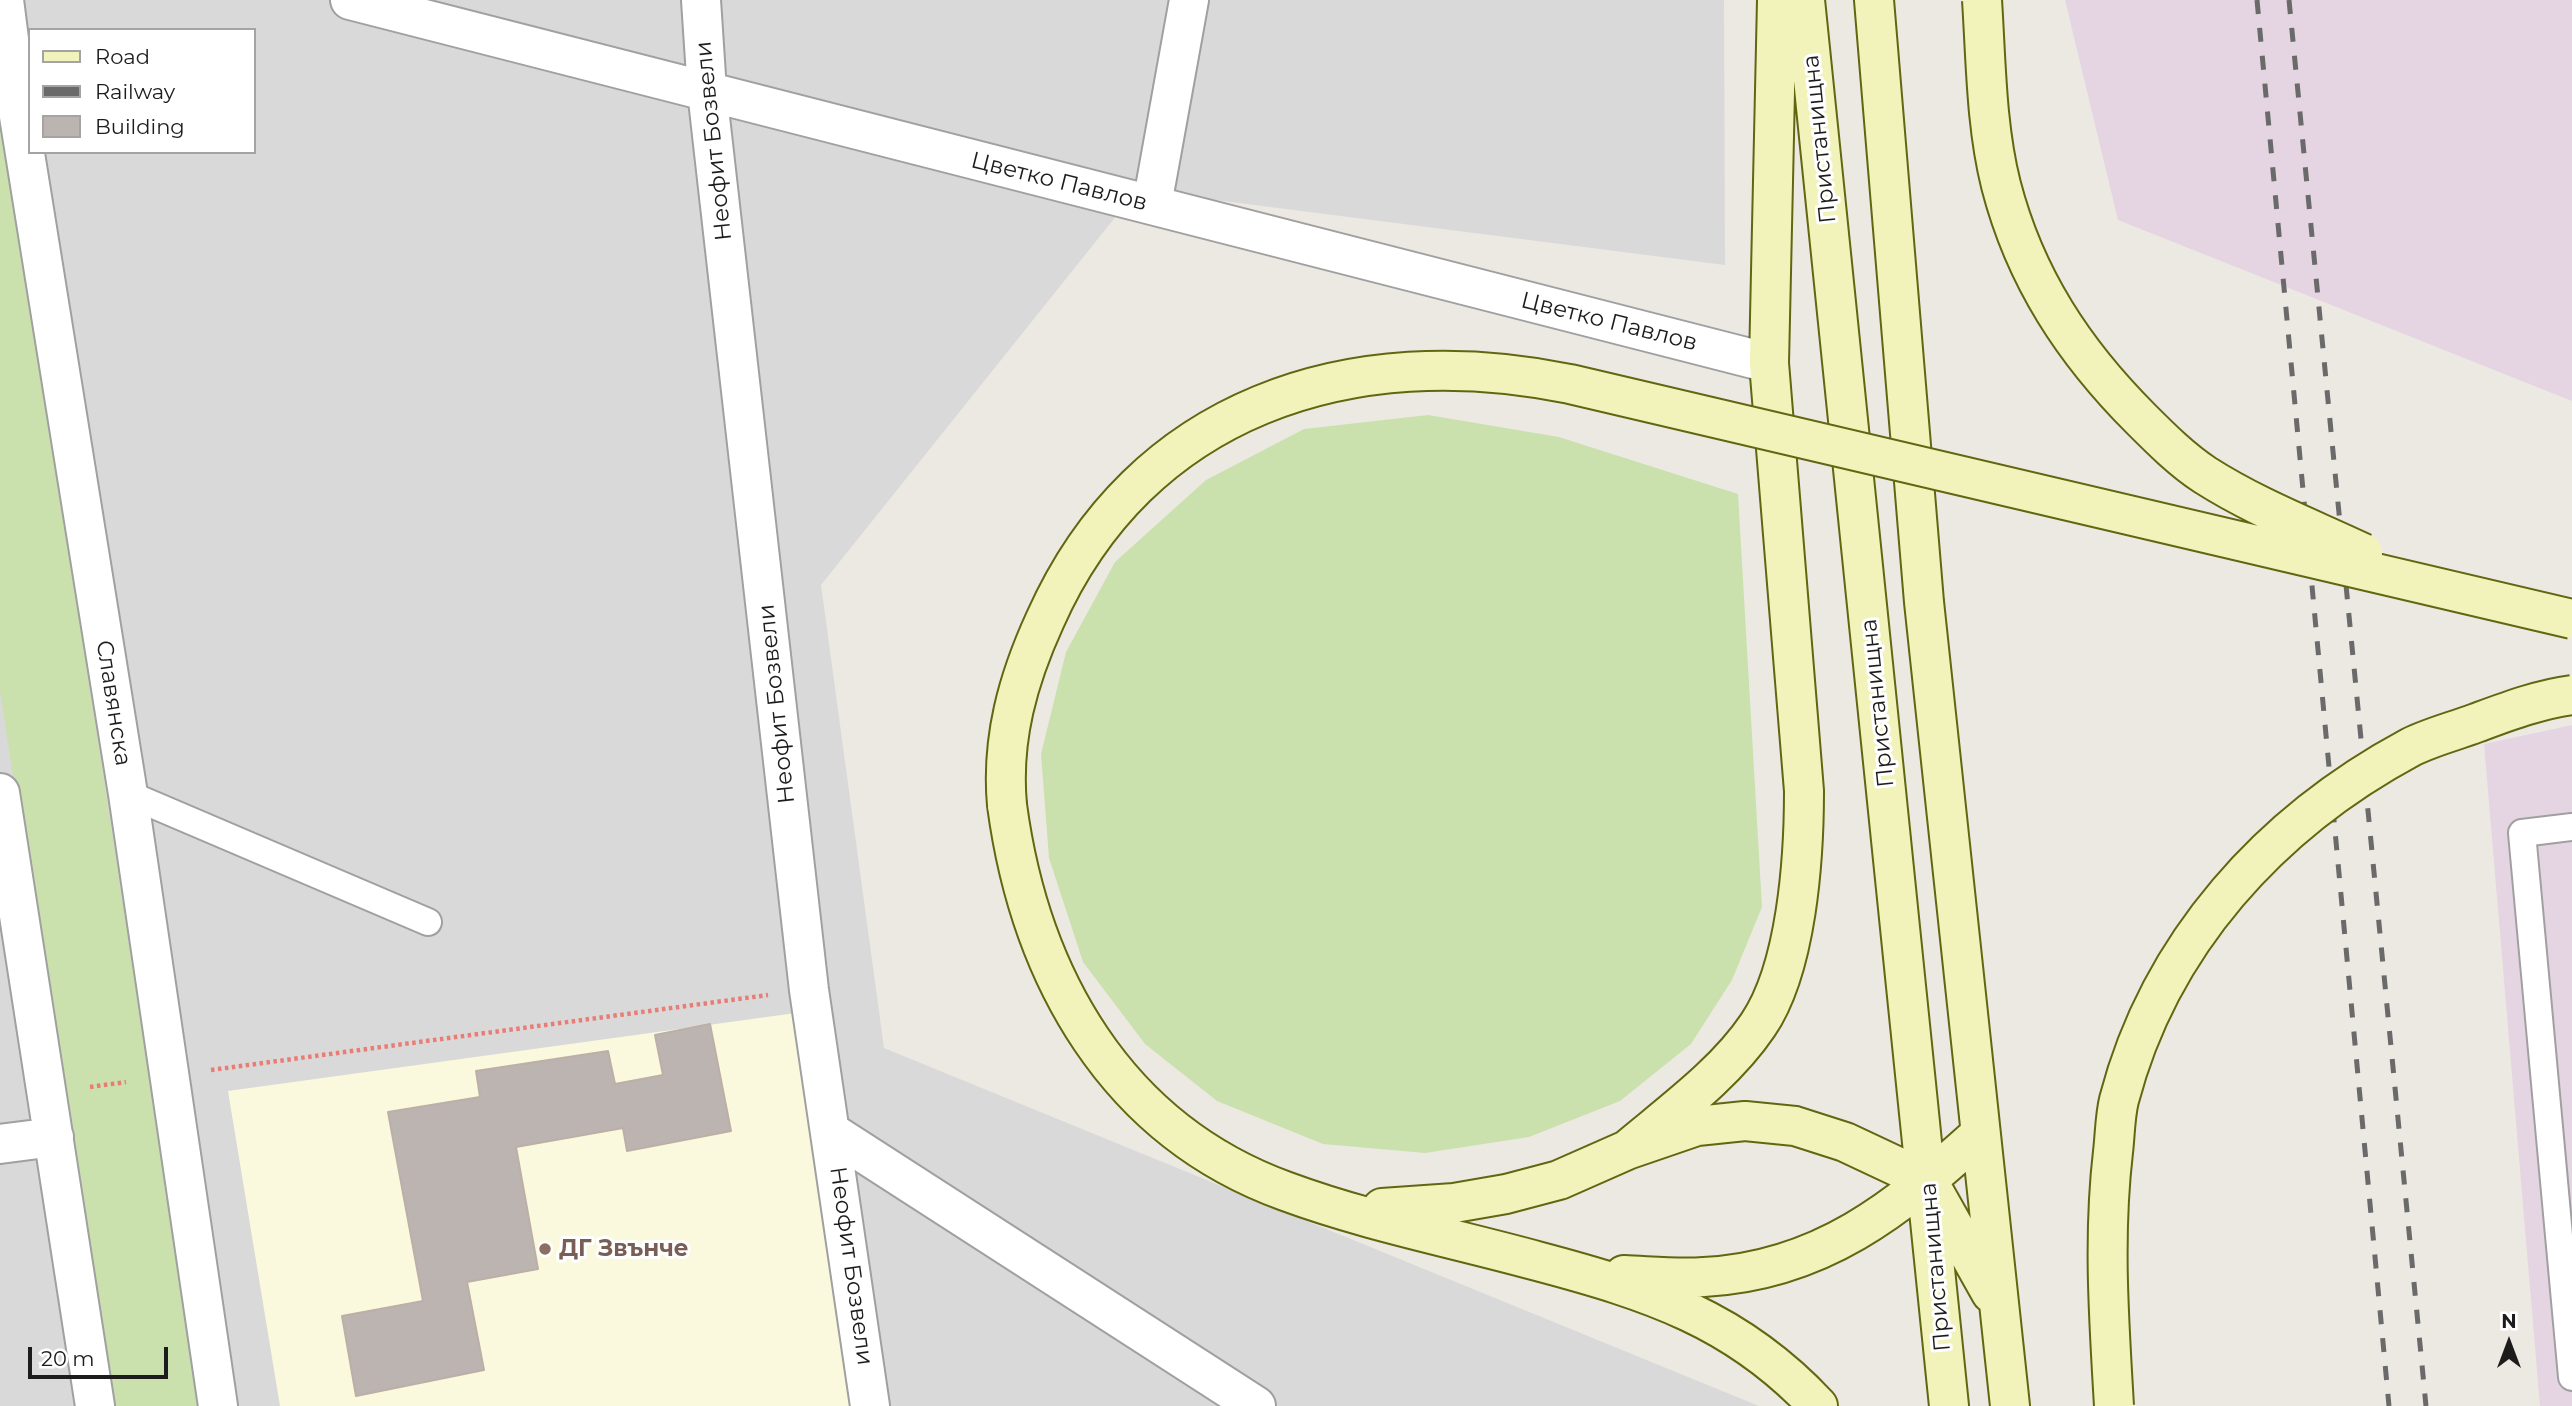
<!DOCTYPE html>
<html>
<head>
<meta charset="utf-8">
<style>
  body { margin:0 }
  #map { position:relative; width:2572px; height:1406px; overflow:hidden; background:#ece9e3; font-family:Montserrat,sans-serif }
  canvas { display:block }
  .legend { position:absolute; left:28px; top:28px; width:228px; height:126px; box-sizing:border-box; background:#fff; border:2px solid #a4a4a4; margin:0; padding:9px 12px; list-style:none; font-size:21px; color:#1c1c1c }
  .legend li { display:flex; align-items:center; gap:14px; height:35px }
  .legend b { width:35px; border:2px solid #a4a4a4 }
  .north { position:absolute; left:2474px; top:1308px; width:70px; height:70px; -webkit-text-stroke:5px #fff; paint-order:stroke; rotate:0deg; font-size:19px; font-weight:700; line-height:28px; text-align:center; color:#1c1c1c }
  .north::after { content:''; display:block; margin:auto; width:24px; height:32px; background:#1c1c1c; clip-path:polygon(50% 0,100% 100%,50% 72%,0 100%) }
  .scale { position:absolute; left:28px; top:1347px; width:140px; height:32px; box-sizing:border-box; border:4px solid #1c1c1c; border-top:0; padding-left:9px; font-size:21px; line-height:24px; white-space:nowrap; color:#1c1c1c; -webkit-text-stroke:5px #fff; paint-order:stroke }
</style>
</head>
<body>
<div id="map">
<canvas width="2572" height="1406"></canvas>
<ul class="legend">
<li><b style="height:9px;background:#f2f2bb"></b>Road</li>
<li><b style="height:9px;background:#6a6a6a"></b>Railway</li>
<li><b style="height:19px;background:#bcb4b0"></b>Building</li>
</ul>
<div class="north">N</div>
<div class="scale">20 m</div>
</div>
<script>
const context = document.querySelector('canvas').getContext('2d');
context.lineJoin = 'round';
function fill(path, color) { context.fillStyle = color; context.fill(path, 'evenodd'); }
function strokePath(path, color, width, dash) { context.strokeStyle = color; context.lineWidth = width; context.lineCap = dash ? 'butt' : 'round'; context.setLineDash(dash || []); context.stroke(path); }
function write(font, color, halo, rows, align = 'center') {
  context.font = font + ' Montserrat,sans-serif'; context.lineWidth = 6; context.setLineDash([]); context.textBaseline = 'middle'; context.strokeStyle = halo; context.fillStyle = color; for (const [text, x, y, turn = 0] of rows) {
    context.save(); context.translate(x, y); context.rotate((+turn || 0) * Math.PI / 180); context.textAlign = isNaN(turn) ? turn : align; if (halo) context.strokeText(text, 0, 0); context.fillText(text, 0, 0); context.restore();
  }
}
fill(new Path2D(`
  M 0,0 L 1724,0 L 1725,265 L 1137,190 L 821,585 L 884,1048 L 1759,1406 L 0,1406 ZM 30,30 L 254,30 L 254,152 L 30,152 Z`), '#dad9d9');
fill(new Path2D(`
  M 2065,0 L 2572,0 L 2572,401 L 2118,220 Z
  M 2572,725 L 2572,1406 L 2540,1406 L 2484,744 Z`), '#e5d5e2');
fill(new Path2D(`
  M 803,1012 L 859,1406 L 280,1406 L 228,1091 Z`), '#fbf9dd');
fill(new Path2D(`
  M 4,128 L 200,1406 L 110,1406 L 0,691 L 0,129 Z
  M 1428,415 L 1559,437 L 1738,494 L 1762,907 L 1732,980 L 1691,1044 L 1620,1101 L 1529,1137 L 1425,1153 L 1323,1144 L 1217,1101 L 1145,1044 L 1083,962 L 1049,858 L 1041,754 L 1066,652 L 1115,562 L 1206,480 L 1304,429 Z`), '#cae1ad');
const building = new Path2D(`
  M 710,1024 L 731,1131 L 627,1151 L 623,1128 L 516,1147 L 538,1269 L 467,1282 L 484,1370 L 356,1396 L 342,1316 L 423,1301 L 388,1112 L 480,1097 L 476,1071 L 608,1051 L 615,1084 L 663,1075 L 655,1035 Z`);
fill(building, '#bcb4b0');
strokePath(building, '#bcafa7', 2);
const lane = new Path2D(`
  M 128,794 L 428,922
  M 2572,827 L 2522,833 L 2572,1377`);
const street = new Path2D(`
  M 4,0 L 18,110 L 128,794 L 218,1406
  M 350,0 L 1769,363
  M 701,0 L 707,91 L 809,990 L 870,1406
  M 1152,205 L 1189,0
  M 0,793 L 95,1406
  M 831,1132 L 1256,1406
  M 0,1144 L 54,1137`);
const secondary = new Path2D(`
  M 1805,0 L 1949,1406
  M 1874,0 L 1924,602 L 2010,1406
  M 1007,805 C 1030,976 1115,1129 1285,1191 C 1366,1221 1453,1238 1537,1261 C 1650,1291 1737,1319 1818,1406
  M 1627,1150 C 1672,1112 1725,1074 1758,1025 C 1797,968 1804,858 1804,791 L 1769,363 L 1777,0
  M 1382,1208 L 1454,1203 L 1506,1194 L 1559,1180 L 1627,1150 L 1697,1126 L 1745,1121 L 1795,1126 L 1845,1142 L 1928,1181 L 1991,1293
  M 1624,1275 C 1650,1276 1678,1279 1704,1277 C 1821,1271 1897,1209 1980,1134`);
strokePath(lane, '#a0a0a0', 30);
strokePath(street, '#a0a0a0', 42);
strokePath(secondary, '#616610', 42);
strokePath(new Path2D(`
  M 211,1070 L 768,995
  M 90,1087 L 126,1082`), '#ea7c76', 4.5, [3.5, 3.5]);
strokePath(lane, '#fff', 26);
strokePath(street, '#fff', 38);
strokePath(secondary, '#f2f2bb', 38);
strokePath(new Path2D(`
  M 2257,0 L 2389,1406
  M 2289,0 L 2426,1406`), '#6a6a6a', 5, [14, 14]);
const secondaryBridge = new Path2D(`
  M 1982,0 C 1986,61 1986,126 2001,185 C 2025,278 2074,352 2141,419 C 2161,439 2182,460 2205,475 C 2255,507 2310,528 2363,553
  M 1007,805 C 1001,739 1018,679 1045,620 C 1140,406 1351,339 1570,384 L 2572,619
  M 2114,1406 C 2109,1321 2103,1237 2113,1152 C 2115,1135 2115,1116 2119,1100 C 2160,943 2271,822 2411,747 C 2431,737 2455,731 2476,723 C 2506,712 2540,699 2572,695`);
strokePath(secondaryBridge, '#616610', 42, []);
strokePath(secondaryBridge, '#f2f2bb', 38);
for (const [x, y, r, color] of [
  [545,1249,7,"#8d6e63"]
]) { const dot = new Path2D(); dot.arc(x, y, r, 0, 2 * Math.PI); context.fillStyle = color; context.fill(dot); strokePath(dot, '#fff', 2.5); }
write('23px', '#1c1c1c', '#fff', [
  ["Пристанищна",1820,139,-96],
  ["Неофит Бозвели",714,141,-96],
  ["Цветко Павлов",1059,182,14],
  ["Цветко Павлов",1609,322,14],
  ["Славянска",113,703,81],
  ["Пристанищна",1878,703,-96],
  ["Неофит Бозвели",777,704,-96],
  ["Неофит Бозвели",851,1266,82],
  ["Пристанищна",1936,1267,-95]
]);
write('bold 23px', '#785e54', '#fff', [
  ["ДГ Звънче",559,1249]
], 'left');
</script>
</body>
</html>
